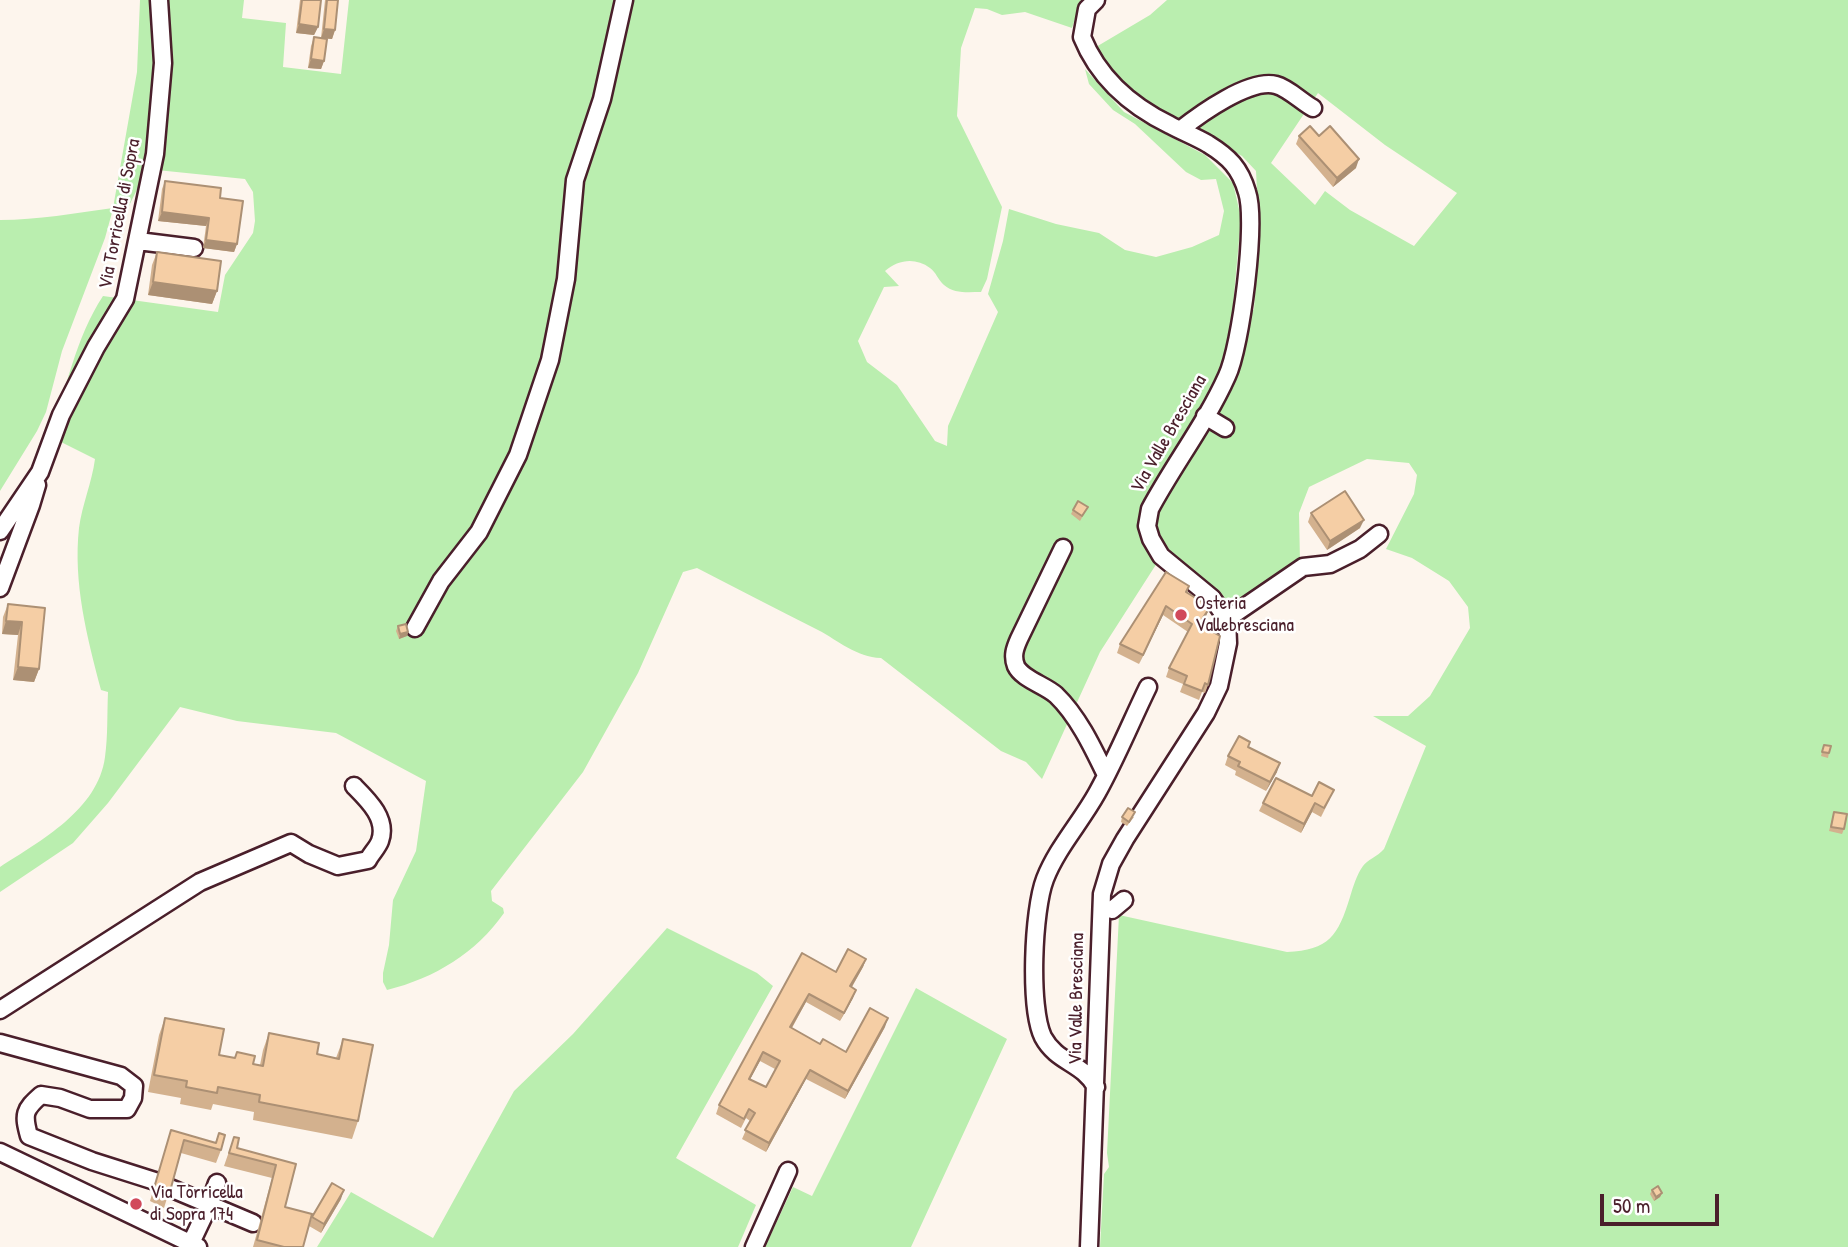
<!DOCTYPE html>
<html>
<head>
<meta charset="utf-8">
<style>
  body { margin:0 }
  #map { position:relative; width:1848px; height:1247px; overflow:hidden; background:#fdf5ed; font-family:"Patrick Hand",sans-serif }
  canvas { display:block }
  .scale { position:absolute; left:1600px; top:1194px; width:119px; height:32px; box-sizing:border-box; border:4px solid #4a1f2b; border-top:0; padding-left:9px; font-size:21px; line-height:24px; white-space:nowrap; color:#4a1f2b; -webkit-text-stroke:5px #fff; paint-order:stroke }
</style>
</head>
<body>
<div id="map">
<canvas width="1848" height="1247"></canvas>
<div class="scale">50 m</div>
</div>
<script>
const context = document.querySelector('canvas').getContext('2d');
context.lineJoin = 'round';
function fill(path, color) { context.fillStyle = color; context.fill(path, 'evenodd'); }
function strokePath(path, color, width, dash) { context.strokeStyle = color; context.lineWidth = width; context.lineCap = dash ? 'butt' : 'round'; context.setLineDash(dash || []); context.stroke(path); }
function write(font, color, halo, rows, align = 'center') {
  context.font = font + ' "Patrick Hand",sans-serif'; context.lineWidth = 5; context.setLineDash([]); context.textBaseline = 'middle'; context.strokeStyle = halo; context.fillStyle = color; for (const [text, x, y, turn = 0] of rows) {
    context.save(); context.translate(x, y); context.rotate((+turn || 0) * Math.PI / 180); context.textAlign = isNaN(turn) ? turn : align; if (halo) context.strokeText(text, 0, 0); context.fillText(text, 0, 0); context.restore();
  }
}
fill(new Path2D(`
  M 140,0 L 244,0 L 242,18 L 286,23 L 283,67 L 341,74 L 349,0 L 1081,0 L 1072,28 L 1025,12 L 1002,15 L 987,9 L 975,8 L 961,48 L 957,116 L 1002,207 L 987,279 L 981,292 C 968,292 954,294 944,285 C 938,280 936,272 930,268 C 915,257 898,260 885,271 L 899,286 L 884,287 L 858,341 L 867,362 L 897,385 L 935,441 L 947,446 L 948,426 L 998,312 L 988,294 L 1003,241 L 1009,209 L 1056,224 L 1099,233 L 1125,250 L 1156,257 L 1192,247 L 1219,235 L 1224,211 L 1216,179 L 1201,180 L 1186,172 L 1135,124 L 1113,110 L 1089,84 L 1085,69 L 1124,112 L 1205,155 L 1233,183 L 1241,218 L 1233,306 L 1254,310 L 1259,228 L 1256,171 L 1242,156 L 1149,105 L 1118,81 L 1096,47 L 1150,15 L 1167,0 L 1848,0 L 1848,1247 L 1100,1247 L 1104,1174 L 1109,1167 L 1107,1153 L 1119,915 L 1287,952 C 1329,950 1338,936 1350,897 C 1353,887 1357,874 1363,866 C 1367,860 1377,857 1384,849 L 1426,746 L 1373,716 L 1408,716 L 1430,696 L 1470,628 L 1468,607 L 1449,581 L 1412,558 L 1386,549 L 1414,494 L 1417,475 L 1409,463 L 1367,459 L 1309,487 L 1299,513 L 1300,562 L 1228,613 L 1170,559 L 1152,533 L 1156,510 L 1193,440 L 1186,431 C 1174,455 1134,515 1142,541 C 1144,549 1152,557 1157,563 L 1100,652 L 1042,779 L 1026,762 L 1001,751 L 881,658 C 856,657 839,641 818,630 C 777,609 737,589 697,568 L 683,572 L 638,673 L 583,772 L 491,891 L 492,901 L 503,908 L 504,913 C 476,953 435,978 387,990 L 383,982 L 383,973 L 389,945 L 393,900 L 416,851 L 426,781 L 336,733 L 237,721 L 180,707 L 108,803 L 73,843 L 0,892 L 0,867 C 40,841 98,810 105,757 C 108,736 107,714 108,692 L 101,690 C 87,637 73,583 79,528 C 82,505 92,482 95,459 L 51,437 C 65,391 76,337 103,296 L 218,312 L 225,275 L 253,233 L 255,221 L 253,192 L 245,179 L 147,169 L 126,212 L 113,209 L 105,238 L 62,351 L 46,412 L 37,431 L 0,491 L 0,220 C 38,220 75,213 113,208 L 137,72 ZM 1318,93 L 1385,145 L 1457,193 L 1414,246 L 1350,210 L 1325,191 L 1315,205 L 1271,163 Z
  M 667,928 L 757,973 L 773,986 L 676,1158 L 756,1205 L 738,1247 L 317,1247 L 351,1192 L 433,1238 L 514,1091 L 573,1034 Z
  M 916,988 L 1007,1039 L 911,1247 L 765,1247 L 793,1187 L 812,1196 Z`), '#baeeaf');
const minor = new Path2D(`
  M 1180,130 C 1200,114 1250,78 1276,85 C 1288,88 1302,102 1313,108
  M 138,241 L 194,248
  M 1205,416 L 1225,428
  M 0,531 L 40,472 L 61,415 L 96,347 L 125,299 L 155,154 L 163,63 L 159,0
  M 1063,548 L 1019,639 C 1015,648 1012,656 1016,666 C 1022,679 1045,685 1056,695 C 1078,716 1093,748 1106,775
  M 0,588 L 31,505 L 37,485
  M 1227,619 L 1303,567 L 1330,564 L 1360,549 L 1379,534
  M 415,628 L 441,581 L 479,532 L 518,455 L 550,360 L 566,279 L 575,180 L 602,99 L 624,0
  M 1112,910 L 1124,900
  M 0,1010 L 200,882 L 291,843 L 309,854 L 338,866 L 368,860 C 371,854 378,847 380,841 C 388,819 368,800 354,786
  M 0,1043 L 121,1076 L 134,1086 L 133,1098 L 127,1109 L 90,1109 L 60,1098 L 41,1095 C 24,1110 23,1114 29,1136 L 92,1161 L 155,1181
  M 1096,1087 C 1082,1062 1057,1063 1043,1037 C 1029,1008 1033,910 1045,879 C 1057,848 1081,822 1097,793 C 1116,759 1131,722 1148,687
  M 0,1152 L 198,1247
  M 170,1188 L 253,1223
  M 191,1243 L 209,1205 L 217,1183
  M 754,1247 L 788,1171
  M 1089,1247 L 1102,894 L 1111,864 L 1125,839 L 1206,713 L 1219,686 L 1228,643 L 1227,619 L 1212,598 L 1161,556 L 1151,539 L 1147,526 L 1150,509 C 1174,464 1206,423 1227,376 C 1241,346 1257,222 1247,192 C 1240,168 1229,157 1208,144 C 1196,137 1183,132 1170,125 C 1131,106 1099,79 1082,37 L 1087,9 L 1096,0`);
strokePath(minor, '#4a1f2b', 21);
strokePath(minor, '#fff', 16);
fill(new Path2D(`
  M 300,0 L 321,0 L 318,27 L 314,35 L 296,33 Z
  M 325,0 L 338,0 L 335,30 L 332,39 L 321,38 Z
  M 314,37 L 324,61 L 321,69 L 308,68 L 311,46 Z
  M 1299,136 L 1319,136 L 1356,168 L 1333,187 L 1296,144 Z
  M 165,181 L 220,198 L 237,244 L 234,252 L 203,248 L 206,226 L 158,221 L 162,189 Z
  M 157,252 L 217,291 L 212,304 L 148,295 L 152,265 Z
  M 1088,507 L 1080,521 L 1071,514 L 1073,510 Z
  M 1311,513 L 1360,528 L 1327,550 L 1308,522 Z
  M 1189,586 L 1187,592 L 1206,616 L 1201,625 L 1208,685 L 1205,693 L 1202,692 L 1199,700 L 1180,692 L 1183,684 L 1166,677 L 1169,668 L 1188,632 L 1163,615 L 1139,664 L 1117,653 L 1120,644 Z
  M 8,604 L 45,608 L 39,669 L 34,682 L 13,680 L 18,635 L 2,634 L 3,617 Z
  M 398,626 L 408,632 L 407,636 L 399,639 L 396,631 Z
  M 1824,745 L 1829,753 L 1828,758 L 1821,756 Z
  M 1248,747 L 1277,772 L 1266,791 L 1235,775 L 1236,771 L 1225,765 L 1228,756 Z
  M 1312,796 L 1330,799 L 1321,817 L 1312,812 L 1301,833 L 1259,811 L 1263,803 Z
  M 1834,812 L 1844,829 L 1842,834 L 1829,831 Z
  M 1122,817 L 1134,817 L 1127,826 L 1121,822 Z
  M 802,953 L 836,972 L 866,959 L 863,967 L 852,987 L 853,998 L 840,1021 L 806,1002 L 792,1028 L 820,1044 L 846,1052 L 885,1027 L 845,1099 L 806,1079 L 766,1152 L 742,1139 L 750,1121 L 746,1118 L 741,1128 L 716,1114 L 719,1105 ZM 760,1061 L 775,1069 L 766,1087 L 750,1079 Z
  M 165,1018 L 219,1055 L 235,1058 L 237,1052 L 253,1064 L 260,1065 L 263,1050 L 269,1033 L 317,1054 L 336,1058 L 343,1039 L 358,1121 L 352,1139 L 253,1120 L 254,1112 L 213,1104 L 211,1110 L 180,1104 L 181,1098 L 148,1092 L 159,1035 Z
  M 171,1130 L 215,1143 L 219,1133 L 221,1150 L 216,1163 L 181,1153 L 164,1208 L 150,1201 Z
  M 234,1137 L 237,1148 L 296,1164 L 285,1207 L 303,1247 L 253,1247 L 272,1178 L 224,1166 Z
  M 1652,1190 L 1662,1193 L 1660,1197 L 1654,1201 L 1650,1194 Z
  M 341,1199 L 321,1233 L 309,1226 L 312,1217 Z`), '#d3b18e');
fill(new Path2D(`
  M 299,24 L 318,27 L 314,35 L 296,33 Z
  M 324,29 L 335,30 L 332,39 L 321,38 Z
  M 311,59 L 324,61 L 321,69 L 308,68 Z
  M 1359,159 L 1356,168 L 1333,187 L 1337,178 Z
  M 162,212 L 209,218 L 206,226 L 158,221 Z
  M 206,240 L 237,244 L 234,252 L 203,248 Z
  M 153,282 L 217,291 L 212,304 L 148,295 Z
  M 1364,520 L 1360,528 L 1327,550 L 1330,541 Z
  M 1166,606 L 1163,615 L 1139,664 L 1143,655 Z
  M 1210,607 L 1206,616 L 1196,633 L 1199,624 Z
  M 6,621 L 22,622 L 18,635 L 2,634 Z
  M 408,632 L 407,636 L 399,639 L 400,634 Z
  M 18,667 L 39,669 L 34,682 L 13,680 Z
  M 1280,763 L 1277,772 L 1266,791 L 1270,782 Z
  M 1315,803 L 1312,812 L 1301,833 L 1304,824 Z
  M 866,959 L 863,967 L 847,995 L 850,986 Z
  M 856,990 L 853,998 L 840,1021 L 844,1013 Z
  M 809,994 L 806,1002 L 787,1036 L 790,1027 Z
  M 888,1018 L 885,1027 L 845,1099 L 848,1091 Z
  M 763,1052 L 760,1061 L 746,1087 L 749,1079 Z
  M 810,1070 L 806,1079 L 766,1152 L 769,1143 Z
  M 344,1190 L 341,1199 L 321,1233 L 324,1224 Z
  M 1662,1193 L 1660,1197 L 1654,1201 L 1656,1197 Z`), '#ac9074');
const building = new Path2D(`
  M 302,0 L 321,0 L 318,27 L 299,24 Z
  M 327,0 L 338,0 L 335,30 L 324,29 Z
  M 314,37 L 327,39 L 324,61 L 311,59 Z
  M 1310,126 L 1319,136 L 1330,126 L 1359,159 L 1337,178 L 1299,136 Z
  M 165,181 L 221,188 L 220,198 L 243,201 L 237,244 L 206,240 L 209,218 L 162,212 Z
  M 157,252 L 221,261 L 217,291 L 153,282 Z
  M 1345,491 L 1364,520 L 1330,541 L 1311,513 Z
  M 1078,501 L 1088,507 L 1082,516 L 1073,510 Z
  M 1166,572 L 1189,586 L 1186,592 L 1210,607 L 1199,624 L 1220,636 L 1208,685 L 1205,683 L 1202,691 L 1184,684 L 1187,676 L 1169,668 L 1192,624 L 1166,606 L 1143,655 L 1120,644 Z
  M 8,604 L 45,608 L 39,669 L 18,667 L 22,622 L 6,621 Z
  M 406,624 L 408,632 L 400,634 L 398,626 Z
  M 1239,736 L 1250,742 L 1248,747 L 1280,763 L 1270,782 L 1238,766 L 1240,762 L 1228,756 Z
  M 1824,745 L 1831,746 L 1829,753 L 1822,752 Z
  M 1276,778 L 1312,796 L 1319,782 L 1334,790 L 1324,808 L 1315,803 L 1304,824 L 1263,803 Z
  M 1128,808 L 1135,812 L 1129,822 L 1122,817 Z
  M 1834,812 L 1847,814 L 1844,829 L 1831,827 Z
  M 848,949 L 866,959 L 850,986 L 856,990 L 844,1013 L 809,994 L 790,1027 L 820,1044 L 823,1039 L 846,1052 L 870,1008 L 888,1018 L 848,1091 L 810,1070 L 769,1143 L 745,1130 L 755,1113 L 749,1109 L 744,1119 L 719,1105 L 802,953 L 836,972 ZM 763,1052 L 780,1061 L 766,1087 L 749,1079 Z
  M 165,1018 L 224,1029 L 219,1055 L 235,1058 L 237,1052 L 255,1056 L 253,1064 L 263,1066 L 269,1033 L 319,1043 L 317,1054 L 339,1059 L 343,1039 L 373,1045 L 358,1121 L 259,1102 L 260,1095 L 218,1087 L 217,1093 L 186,1087 L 187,1081 L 154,1075 Z
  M 171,1130 L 216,1143 L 219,1133 L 225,1135 L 221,1150 L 184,1140 L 169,1195 L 154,1188 Z
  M 234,1137 L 239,1138 L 237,1148 L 296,1164 L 285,1207 L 312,1214 L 303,1247 L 284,1247 L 257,1240 L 276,1165 L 229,1153 Z
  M 332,1183 L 344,1190 L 324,1224 L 312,1217 Z
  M 1658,1186 L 1662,1193 L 1656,1197 L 1652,1190 Z`);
fill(building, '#f5cea5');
strokePath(building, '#ac9074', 2);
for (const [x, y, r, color] of [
  [1181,615,7,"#d1495b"],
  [136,1204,7,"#d1495b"]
]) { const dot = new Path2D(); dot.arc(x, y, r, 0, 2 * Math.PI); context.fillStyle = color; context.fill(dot); strokePath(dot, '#fff', 2.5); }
write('19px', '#4a1f2b', '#fff', [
  ["Via Torricella di Sopra",120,214,-79],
  ["Via Valle Bresciana",1169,434,-60],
  ["Via Valle Bresciana",1077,999,-89]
]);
write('19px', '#4a1f2b', '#fff', [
  ["Osteria",1195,604],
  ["Vallebresciana",1195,626],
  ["Via Torricella",150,1193],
  ["di Sopra 174",150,1215]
], 'left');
</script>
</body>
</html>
